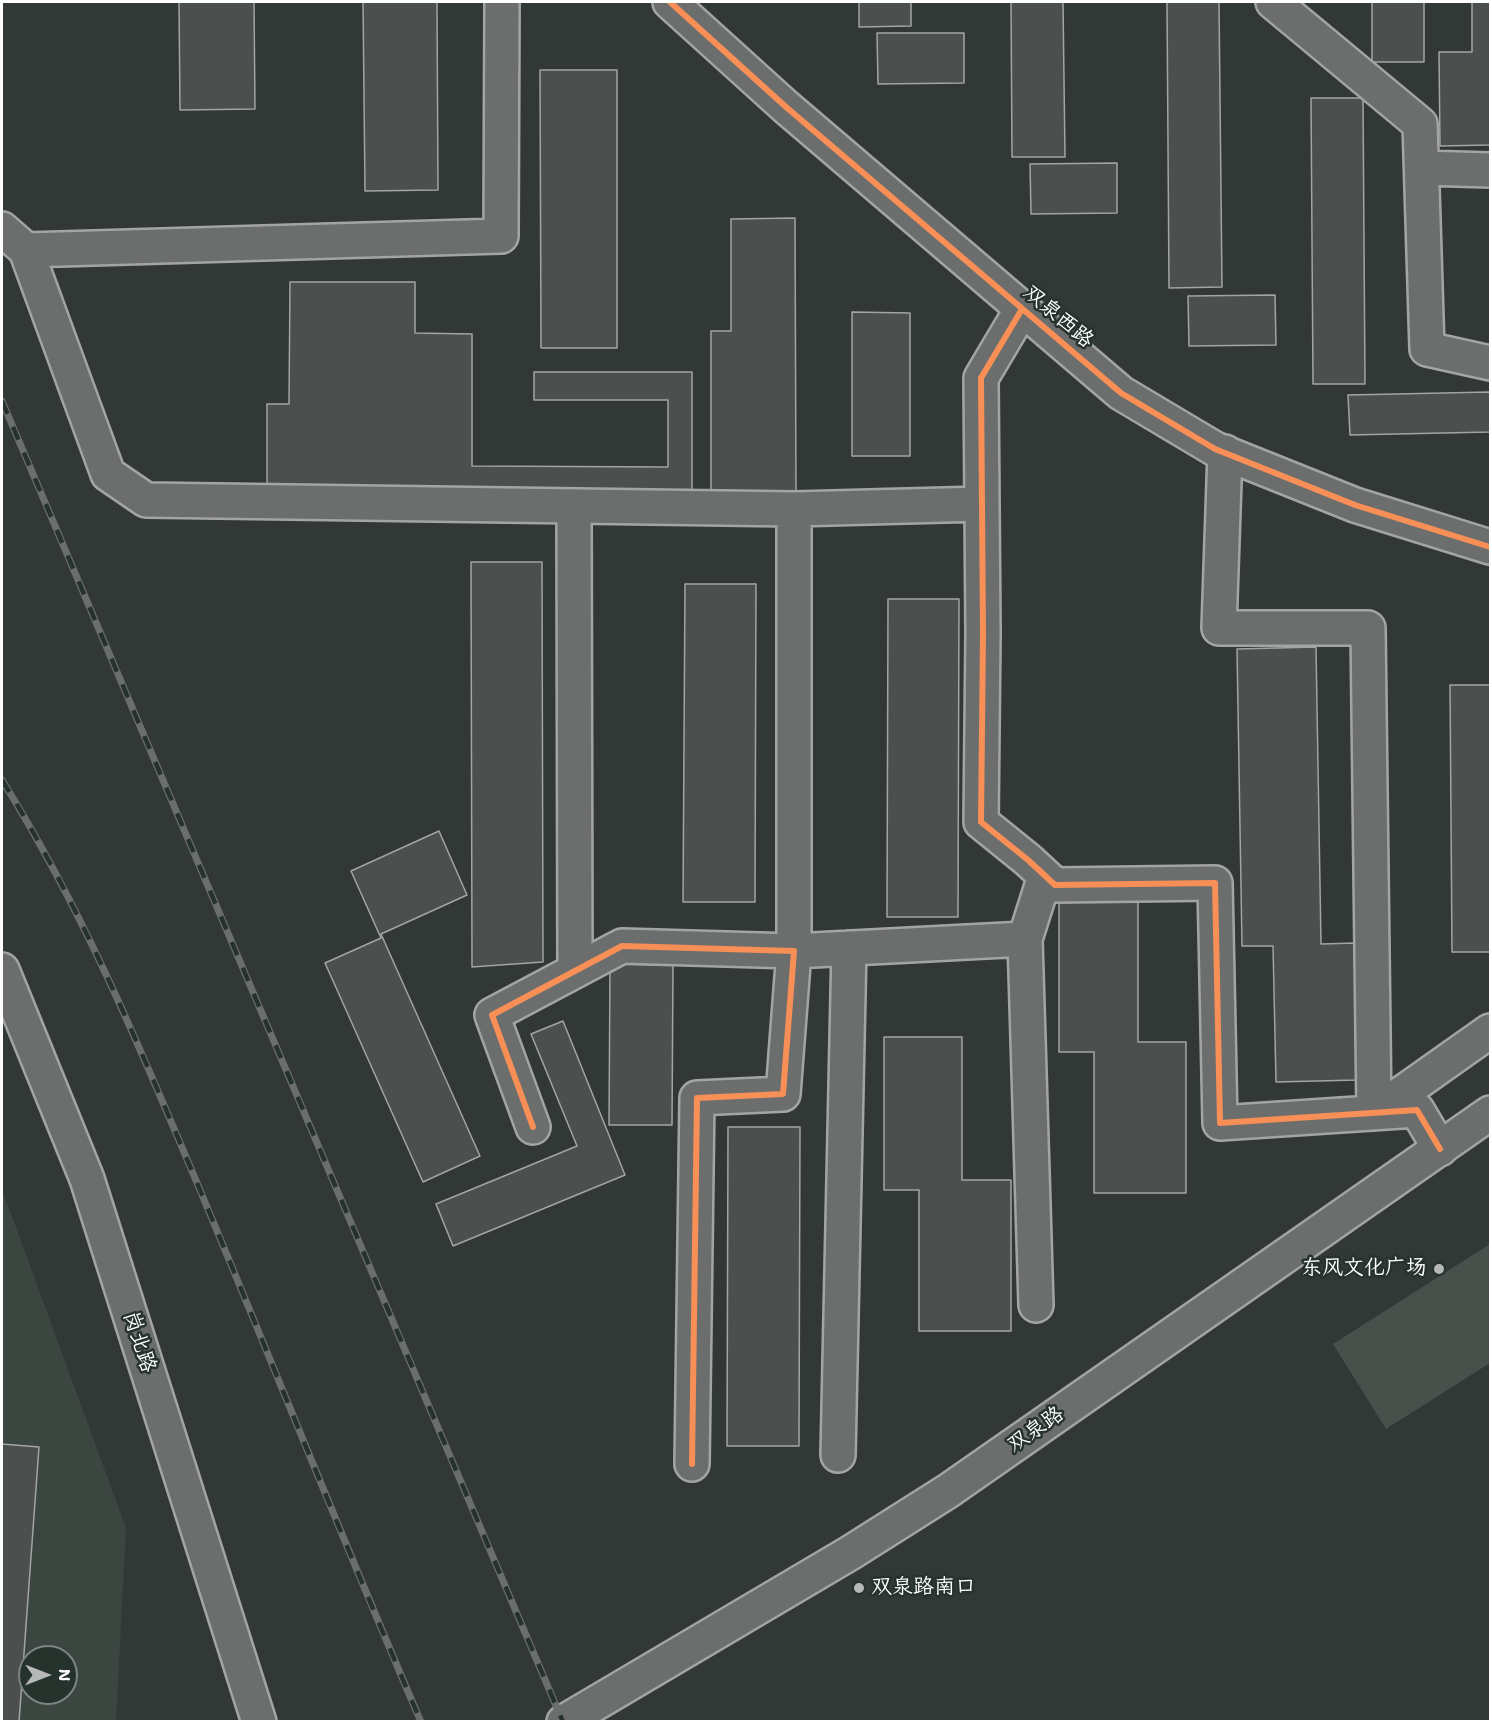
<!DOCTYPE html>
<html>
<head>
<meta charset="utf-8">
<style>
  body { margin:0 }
  #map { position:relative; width:1492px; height:1723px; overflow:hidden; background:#323835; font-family:"Shantell Sans",sans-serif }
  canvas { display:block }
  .frame { position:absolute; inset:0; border:3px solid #fff; pointer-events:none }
  .north { position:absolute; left:18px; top:1645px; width:60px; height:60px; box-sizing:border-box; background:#26332d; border:2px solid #7d8581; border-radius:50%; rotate:90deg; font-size:16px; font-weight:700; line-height:24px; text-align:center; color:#fff }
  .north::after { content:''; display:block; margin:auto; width:21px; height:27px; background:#b7b9b8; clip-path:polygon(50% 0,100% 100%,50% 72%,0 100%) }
</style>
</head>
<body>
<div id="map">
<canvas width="1492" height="1723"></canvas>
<div class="frame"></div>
<div class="north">N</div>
</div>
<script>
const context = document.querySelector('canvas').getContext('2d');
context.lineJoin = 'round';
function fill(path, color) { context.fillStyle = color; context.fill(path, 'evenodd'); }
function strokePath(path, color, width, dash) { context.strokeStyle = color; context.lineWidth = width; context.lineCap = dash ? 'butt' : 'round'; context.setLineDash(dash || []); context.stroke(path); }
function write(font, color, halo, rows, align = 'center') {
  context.font = font + ' "Shantell Sans","LXGW WenKai TC",sans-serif'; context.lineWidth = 5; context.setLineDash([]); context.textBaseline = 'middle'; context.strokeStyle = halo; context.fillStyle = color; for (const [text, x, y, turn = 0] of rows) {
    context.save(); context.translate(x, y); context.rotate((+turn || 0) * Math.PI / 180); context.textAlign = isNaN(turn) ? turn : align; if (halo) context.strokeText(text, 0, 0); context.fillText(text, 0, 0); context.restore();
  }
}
fill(new Path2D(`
  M 2,1189 L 126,1528 L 116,1721 L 2,1721 ZM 30,1657 L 66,1657 L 66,1693 L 30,1693 Z`), '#3b4640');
fill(new Path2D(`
  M 1490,1244 L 1490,1363 L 1386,1429 L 1333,1344 Z`), '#47504b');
const building = new Path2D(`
  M 179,2 L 254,2 L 255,109 L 180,110 Z
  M 363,2 L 437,2 L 438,190 L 365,191 Z
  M 859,2 L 911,2 L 911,26 L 859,27 Z
  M 1011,2 L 1063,2 L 1065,157 L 1012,157 Z
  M 1167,2 L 1219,2 L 1222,287 L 1169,288 Z
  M 1372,2 L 1424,2 L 1424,62 L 1372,62 Z
  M 1472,2 L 1490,2 L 1490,145 L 1440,146 L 1439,52 L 1472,52 Z
  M 877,33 L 964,33 L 964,83 L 878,84 Z
  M 540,70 L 617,70 L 617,348 L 541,348 Z
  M 1311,98 L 1363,98 L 1365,384 L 1313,384 Z
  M 1117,163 L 1117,213 L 1031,214 L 1030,164 Z
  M 795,218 L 796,492 L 711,493 L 711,331 L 731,331 L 731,219 Z
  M 290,282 L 415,282 L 415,333 L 472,334 L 472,466 L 668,467 L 668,400 L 534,400 L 534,372 L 692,372 L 692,495 L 267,494 L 267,404 L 289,404 Z
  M 1275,295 L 1276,345 L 1189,346 L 1188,296 Z
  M 852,312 L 910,313 L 910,456 L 852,456 Z
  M 1490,392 L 1490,432 L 1350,435 L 1348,395 Z
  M 471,562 L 542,562 L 543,962 L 472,967 Z
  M 685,584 L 756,584 L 755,902 L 683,902 Z
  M 888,599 L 959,599 L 958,917 L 887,917 Z
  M 1316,647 L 1321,944 L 1355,943 L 1357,1080 L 1276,1082 L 1273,946 L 1242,946 L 1237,649 Z
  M 1450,685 L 1490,685 L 1490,952 L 1452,952 Z
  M 439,831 L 467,895 L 381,934 L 480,1156 L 423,1182 L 325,963 L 381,938 L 351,871 Z
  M 1059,899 L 1138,899 L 1138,1042 L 1186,1042 L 1186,1193 L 1094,1193 L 1094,1052 L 1059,1052 Z
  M 610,964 L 673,965 L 672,1125 L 609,1125 Z
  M 563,1021 L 625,1175 L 453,1246 L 436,1204 L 577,1146 L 531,1034 Z
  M 884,1037 L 962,1037 L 962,1180 L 1011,1180 L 1011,1331 L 919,1331 L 919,1190 L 884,1190 Z
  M 728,1127 L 800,1127 L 799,1446 L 727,1446 Z
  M 2,1444 L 39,1447 L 19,1722 L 2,1722 Z`);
fill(building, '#4b4f4d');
strokePath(building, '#a3a5a4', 1.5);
const minor = new Path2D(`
  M 670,2 L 786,107 L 1121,393 L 1215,449 L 1355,505 L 1490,547
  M 1273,2 L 1420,124 L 1427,349 L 1490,363
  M 1422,168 L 1490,170
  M 2,229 L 26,250 L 108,474 L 146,500 L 794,509
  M 26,250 L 501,236 L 502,2
  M 1022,309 L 981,378 L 983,634 L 981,822 L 1028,860 L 1055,885 L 1215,883 L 1220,1123 L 1417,1110 L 1440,1149
  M 1225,452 L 1219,628 L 1368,628 L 1374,1113 L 1490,1031
  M 982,504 L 794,509 L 794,951 L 1025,939
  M 574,506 L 575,971
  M 533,1127 L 492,1015 L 622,946 L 794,951 L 783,1094 L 697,1098 L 692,1464
  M 1036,1305 L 1025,939 L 1045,876
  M 838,1455 L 849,948`);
const major = new Path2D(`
  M 2,970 L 87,1179 L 259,1722
  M 564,1722 L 850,1553 L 948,1491 L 1490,1113`);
strokePath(minor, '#a3a5a4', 38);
strokePath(major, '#a3a5a4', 38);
strokePath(minor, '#6b6e6d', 33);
strokePath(major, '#6b6e6d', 33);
const rail = new Path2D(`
  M 2,401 L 563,1722
  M 2,780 C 82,908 141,1050 200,1190 C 274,1367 345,1545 421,1722`);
strokePath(rail, '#6a6e6c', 7);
strokePath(rail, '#26332d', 4.5, [14]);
strokePath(new Path2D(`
  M 670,2 L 786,107 L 1121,393 L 1215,449 L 1355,505 L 1490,547
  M 1022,309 L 981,378 L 983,634 L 981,822 L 1028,860 L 1055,885 L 1215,883 L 1220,1123 L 1417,1110 L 1440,1149
  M 533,1127 L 492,1015 L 622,946 L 794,951 L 783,1094 L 697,1098 L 692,1464`), '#f78f57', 6);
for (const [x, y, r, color] of [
  [1439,1269,6,"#b7b9b8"],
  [859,1588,6,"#b7b9b8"]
]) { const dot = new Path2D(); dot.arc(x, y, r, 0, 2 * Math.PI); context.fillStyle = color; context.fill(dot); strokePath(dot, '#26332d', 2); }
write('21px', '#fff', '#26332d', [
  ["双泉西路",1058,317,40],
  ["岗北路",139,1342,72],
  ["双泉路",1036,1430,-35]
]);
write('21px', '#fff', '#26332d', [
  ["东风文化广场",1427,1269],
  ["双泉路南口",871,1588,"left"]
], 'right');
</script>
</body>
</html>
